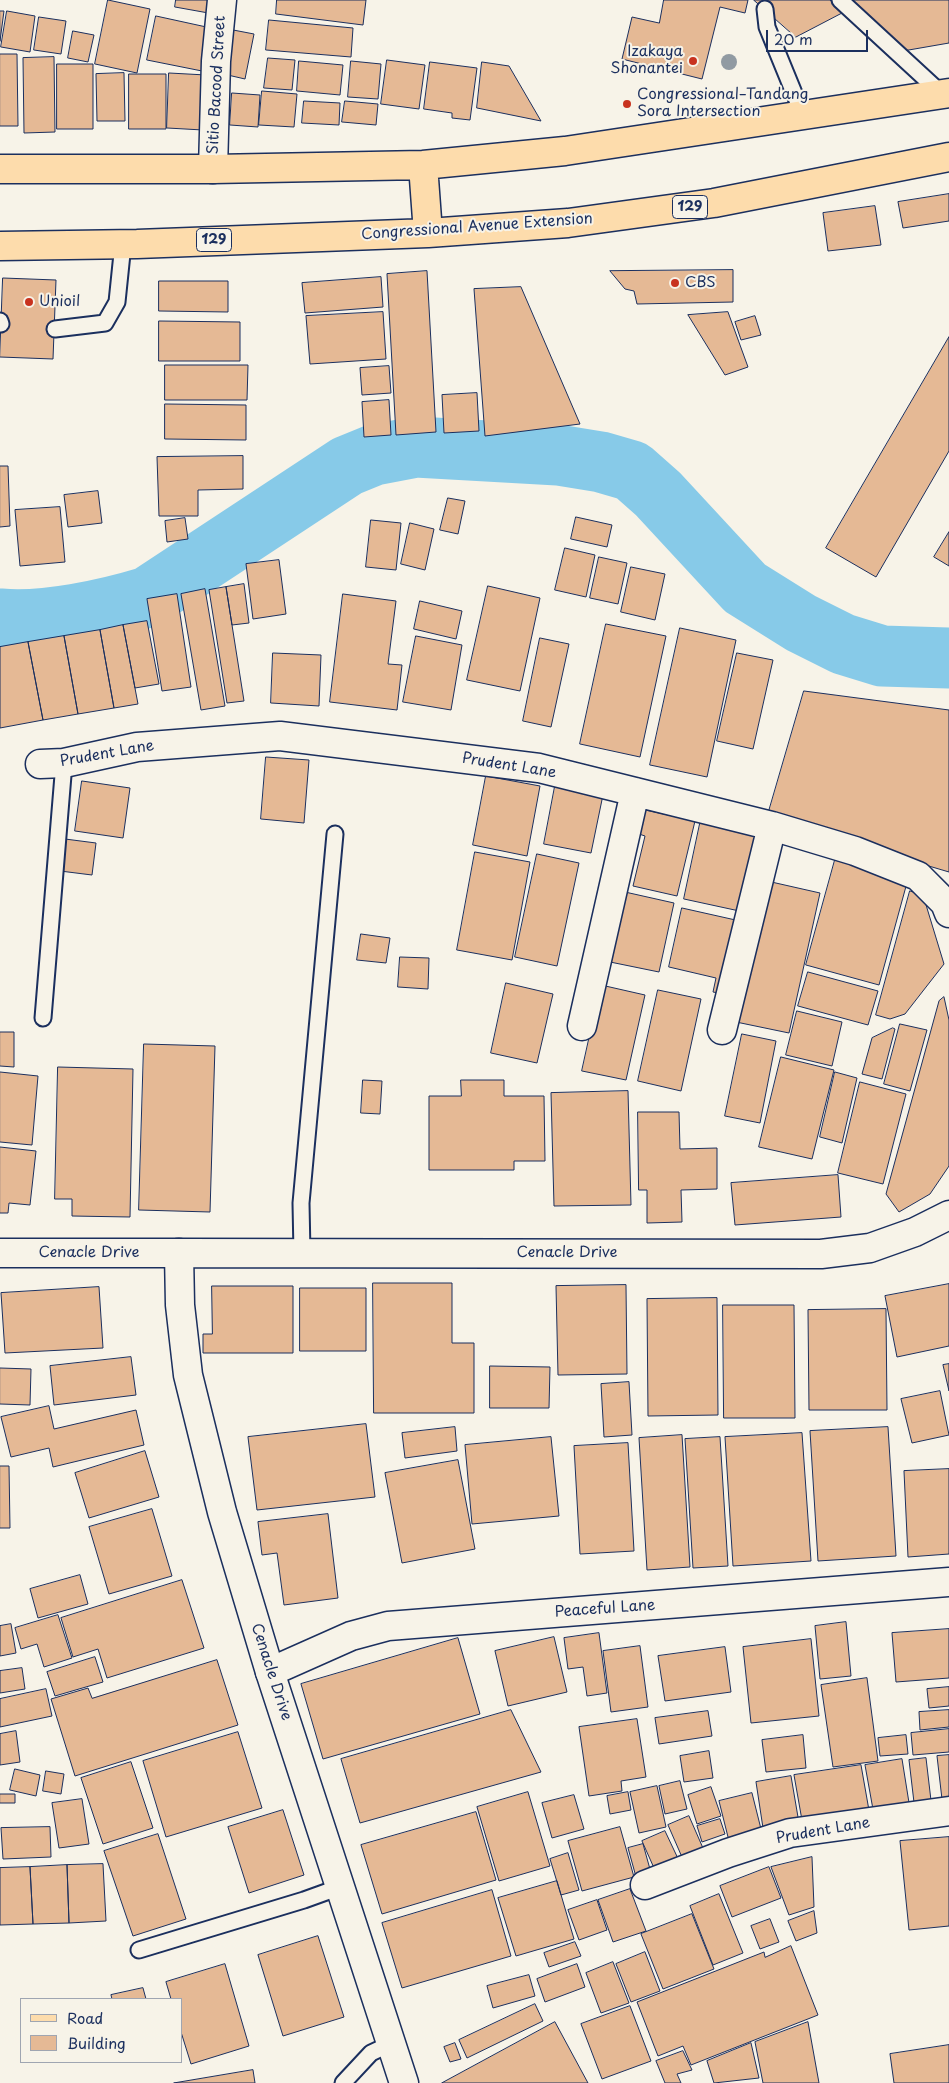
<!DOCTYPE html>
<html>
<head>
<meta charset="utf-8">
<style>
  body { margin:0 }
  #map { position:relative; width:949px; height:2083px; overflow:hidden; background:#f7f3e8; font-family:"Playpen Sans",sans-serif }
  canvas { display:block }
  .legend { position:absolute; left:20px; top:1998px; width:162px; height:65px; box-sizing:border-box; background:#f7f3e8; border:1px solid #9fa5b1; margin:0; padding:6px 9px; list-style:none; font-size:15px; color:#1b2f5e }
  .legend li { display:flex; align-items:center; gap:10px; height:25px }
  .legend b { width:25px; border:1px solid #9fa5b1 }
  .scale { position:absolute; left:766px; top:30px; width:102px; height:22px; box-sizing:border-box; border:2px solid #1b2f5e; border-top:0; padding-left:6px; font-size:15px; line-height:18px; white-space:nowrap; color:#1b2f5e; -webkit-text-stroke:4px #f7f3e8; paint-order:stroke }
</style>
</head>
<body>
<div id="map">
<canvas width="949" height="2083"></canvas>
<ul class="legend">
<li><b style="height:6px;background:#fddcac"></b>Road</li>
<li><b style="height:14px;background:#e5b995"></b>Building</li>
</ul>
<div class="scale">20 m</div>
</div>
<script>
const context = document.querySelector('canvas').getContext('2d');
context.lineJoin = 'round';
function strokePath(path, color, width, dash) { context.strokeStyle = color; context.lineWidth = width; context.lineCap = dash ? 'butt' : 'round'; context.setLineDash(dash || []); context.stroke(path); }
function fill(path, color) { context.fillStyle = color; context.fill(path, 'evenodd'); }
function write(font, color, halo, rows, align = 'center') {
  context.font = font + ' "Playpen Sans",sans-serif'; context.lineWidth = 4; context.setLineDash([]); context.textBaseline = 'middle'; context.strokeStyle = halo; context.fillStyle = color; for (const [text, x, y, turn = 0] of rows) {
    context.save(); context.translate(x, y); context.rotate((+turn || 0) * Math.PI / 180); context.textAlign = isNaN(turn) ? turn : align; if (halo) context.strokeText(text, 0, 0); context.fillText(text, 0, 0); context.restore();
  }
}
strokePath(new Path2D(`
  M 0,619 C 45,623 105,610 148,597 L 347,466 L 374,455 L 416,447 L 558,455 L 601,462 L 632,471 L 658,494 L 745,588 L 801,623 L 843,644 L 882,656 L 949,658`), '#87cae8', 61);
const building = new Path2D(`
  M 108,0 L 150,9 L 137,73 L 95,64 Z
  M 176,0 L 217,0 L 214,14 L 175,7 Z
  M 277,0 L 366,0 L 363,25 L 276,14 Z
  M 664,0 L 748,0 L 745,13 L 720,7 L 702,79 L 622,59 L 632,17 L 659,23 Z
  M 754,0 L 830,0 L 842,13 L 796,37 Z
  M 850,0 L 949,0 L 949,43 L 903,51 Z
  M 0,11 L 4,11 L 0,41 Z
  M 7,11 L 35,16 L 30,52 L 1,47 Z
  M 156,16 L 211,28 L 202,71 L 147,60 Z
  M 39,17 L 66,21 L 61,54 L 34,50 Z
  M 269,20 L 353,28 L 351,57 L 266,50 Z
  M 228,29 L 254,34 L 245,79 L 219,73 Z
  M 73,31 L 94,35 L 88,62 L 68,58 Z
  M 0,54 L 17,54 L 18,126 L 0,126 Z
  M 54,57 L 55,132 L 24,133 L 23,58 Z
  M 268,58 L 295,60 L 292,90 L 264,88 Z
  M 387,60 L 425,65 L 419,109 L 381,104 Z
  M 299,61 L 343,65 L 340,95 L 297,91 Z
  M 351,61 L 381,64 L 378,99 L 348,97 Z
  M 430,62 L 477,68 L 470,120 L 452,118 L 452,113 L 424,109 Z
  M 482,62 L 509,66 L 541,121 L 477,108 Z
  M 57,64 L 93,64 L 93,129 L 57,129 Z
  M 124,73 L 125,121 L 97,121 L 96,74 Z
  M 169,73 L 206,75 L 203,130 L 167,128 Z
  M 129,74 L 166,74 L 166,129 L 129,129 Z
  M 262,91 L 297,94 L 294,127 L 259,125 Z
  M 232,93 L 260,95 L 258,127 L 230,125 Z
  M 304,101 L 340,103 L 339,125 L 302,123 Z
  M 345,101 L 378,104 L 376,125 L 342,122 Z
  M 949,194 L 949,221 L 903,228 L 898,202 Z
  M 875,206 L 881,245 L 828,251 L 823,213 Z
  M 733,270 L 733,302 L 637,304 L 634,291 L 625,289 L 610,271 Z
  M 427,271 L 436,432 L 396,435 L 387,274 Z
  M 381,277 L 383,307 L 305,313 L 302,283 Z
  M 3,278 L 56,280 L 53,359 L 0,357 Z
  M 159,281 L 228,281 L 228,312 L 159,311 Z
  M 521,287 L 580,424 L 485,436 L 474,289 Z
  M 383,312 L 386,359 L 310,364 L 306,316 Z
  M 728,312 L 748,367 L 725,375 L 688,315 Z
  M 755,316 L 761,335 L 741,340 L 735,322 Z
  M 159,321 L 240,322 L 240,361 L 159,361 Z
  M 949,337 L 949,451 L 876,577 L 826,548 Z
  M 165,365 L 248,365 L 247,400 L 165,400 Z
  M 389,366 L 391,393 L 362,395 L 360,368 Z
  M 477,393 L 479,431 L 444,433 L 442,395 Z
  M 389,400 L 391,435 L 364,437 L 362,402 Z
  M 165,404 L 246,405 L 246,440 L 165,439 Z
  M 243,456 L 243,489 L 198,490 L 198,516 L 159,516 L 157,457 Z
  M 0,466 L 8,466 L 10,526 L 0,527 Z
  M 98,491 L 102,523 L 68,527 L 64,495 Z
  M 448,498 L 465,501 L 458,534 L 440,530 Z
  M 60,507 L 65,562 L 20,566 L 15,510 Z
  M 576,517 L 612,525 L 607,547 L 571,539 Z
  M 185,518 L 188,539 L 167,542 L 165,521 Z
  M 371,520 L 401,523 L 396,570 L 366,567 Z
  M 410,523 L 434,529 L 425,570 L 401,564 Z
  M 949,532 L 949,566 L 934,557 Z
  M 565,548 L 595,555 L 586,597 L 555,590 Z
  M 599,557 L 627,563 L 618,604 L 590,598 Z
  M 279,560 L 286,614 L 253,619 L 246,564 Z
  M 631,567 L 665,574 L 655,620 L 621,612 Z
  M 244,584 L 249,623 L 232,625 L 226,587 Z
  M 488,586 L 540,598 L 520,691 L 467,680 Z
  M 226,587 L 244,701 L 227,703 L 209,590 Z
  M 205,589 L 225,706 L 201,710 L 181,594 Z
  M 177,594 L 191,687 L 162,691 L 147,599 Z
  M 343,594 L 396,601 L 388,664 L 402,665 L 397,710 L 330,702 Z
  M 420,601 L 462,611 L 456,639 L 414,629 Z
  M 147,621 L 159,684 L 135,688 L 123,625 Z
  M 606,624 L 666,636 L 640,757 L 580,744 Z
  M 123,625 L 138,704 L 114,708 L 100,630 Z
  M 680,628 L 736,640 L 707,777 L 650,765 Z
  M 100,630 L 114,708 L 78,714 L 64,636 Z
  M 64,636 L 78,714 L 43,720 L 28,642 Z
  M 416,636 L 462,645 L 451,710 L 403,702 Z
  M 540,638 L 569,644 L 551,727 L 523,721 Z
  M 28,642 L 43,720 L 0,728 L 0,647 Z
  M 273,653 L 321,655 L 319,706 L 271,703 Z
  M 737,653 L 773,660 L 753,749 L 717,741 Z
  M 804,691 L 949,710 L 949,872 L 767,818 Z
  M 266,757 L 309,760 L 304,823 L 261,819 Z
  M 486,776 L 540,786 L 527,856 L 473,845 Z
  M 82,781 L 130,788 L 123,838 L 75,831 Z
  M 556,781 L 604,790 L 591,853 L 544,844 Z
  M 641,809 L 695,821 L 677,896 L 633,886 L 645,836 L 636,833 Z
  M 701,819 L 761,833 L 744,912 L 684,899 Z
  M 65,839 L 96,843 L 92,875 L 60,871 Z
  M 475,852 L 530,862 L 512,960 L 457,950 Z
  M 537,854 L 579,863 L 557,966 L 515,957 Z
  M 835,860 L 908,879 L 879,985 L 806,965 Z
  M 767,881 L 820,893 L 789,1033 L 736,1022 Z
  M 910,891 L 923,895 L 944,964 L 905,1014 L 890,1019 L 876,1015 Z
  M 625,892 L 674,903 L 659,972 L 610,962 Z
  M 682,908 L 740,921 L 724,994 L 713,992 L 716,978 L 669,967 Z
  M 361,934 L 390,938 L 386,963 L 357,960 Z
  M 400,957 L 429,958 L 428,989 L 398,987 Z
  M 808,972 L 878,991 L 868,1025 L 798,1006 Z
  M 506,983 L 553,994 L 537,1063 L 491,1053 Z
  M 601,985 L 645,995 L 626,1080 L 582,1071 Z
  M 658,990 L 701,999 L 681,1091 L 638,1081 Z
  M 944,997 L 949,1020 L 949,1166 L 930,1194 L 899,1212 L 886,1194 L 939,1001 Z
  M 797,1011 L 842,1022 L 832,1066 L 786,1055 Z
  M 900,1024 L 927,1030 L 910,1091 L 884,1084 Z
  M 893,1028 L 895,1029 L 882,1079 L 862,1074 L 872,1038 Z
  M 0,1032 L 14,1032 L 14,1067 L 0,1066 Z
  M 742,1034 L 776,1041 L 760,1123 L 725,1116 Z
  M 144,1044 L 215,1046 L 210,1212 L 139,1210 Z
  M 781,1057 L 834,1070 L 812,1159 L 759,1147 Z
  M 58,1067 L 133,1069 L 130,1217 L 72,1216 L 72,1199 L 55,1199 Z
  M 0,1072 L 38,1076 L 32,1145 L 0,1142 Z
  M 835,1072 L 857,1078 L 842,1143 L 820,1137 Z
  M 363,1080 L 382,1081 L 380,1114 L 361,1113 Z
  M 461,1080 L 504,1080 L 504,1096 L 544,1096 L 545,1161 L 514,1161 L 514,1170 L 429,1170 L 429,1096 L 461,1096 Z
  M 860,1082 L 906,1094 L 883,1184 L 838,1173 Z
  M 628,1091 L 631,1205 L 554,1206 L 551,1093 Z
  M 638,1112 L 679,1112 L 680,1149 L 717,1148 L 717,1189 L 681,1190 L 682,1222 L 647,1223 L 647,1190 L 639,1190 Z
  M 0,1147 L 36,1151 L 30,1205 L 9,1203 L 8,1213 L 0,1213 Z
  M 838,1175 L 841,1217 L 735,1225 L 731,1183 Z
  M 373,1283 L 452,1283 L 452,1343 L 474,1343 L 474,1413 L 374,1413 Z
  M 949,1284 L 949,1346 L 897,1357 L 885,1296 Z
  M 626,1285 L 627,1374 L 558,1375 L 556,1286 Z
  M 212,1286 L 293,1286 L 293,1353 L 203,1353 L 203,1334 L 212,1334 Z
  M 99,1287 L 103,1348 L 5,1353 L 1,1293 Z
  M 300,1288 L 366,1288 L 366,1351 L 300,1351 Z
  M 717,1298 L 718,1415 L 648,1416 L 647,1299 Z
  M 723,1305 L 794,1305 L 795,1418 L 724,1418 Z
  M 886,1309 L 887,1410 L 809,1410 L 808,1310 Z
  M 131,1357 L 136,1395 L 54,1405 L 50,1366 Z
  M 949,1364 L 949,1391 L 943,1365 Z
  M 490,1366 L 550,1367 L 549,1408 L 490,1408 Z
  M 0,1368 L 31,1369 L 30,1405 L 0,1404 Z
  M 629,1382 L 632,1435 L 604,1437 L 601,1384 Z
  M 940,1391 L 949,1435 L 912,1443 L 901,1399 Z
  M 49,1406 L 54,1429 L 136,1410 L 144,1445 L 53,1467 L 49,1448 L 11,1457 L 1,1417 Z
  M 366,1424 L 375,1497 L 257,1510 L 248,1437 Z
  M 455,1427 L 457,1451 L 405,1458 L 402,1433 Z
  M 888,1427 L 896,1556 L 818,1561 L 810,1431 Z
  M 802,1433 L 811,1561 L 733,1566 L 725,1437 Z
  M 682,1435 L 690,1567 L 647,1570 L 639,1438 Z
  M 551,1437 L 559,1516 L 472,1524 L 465,1445 Z
  M 720,1437 L 728,1566 L 693,1568 L 685,1439 Z
  M 628,1443 L 634,1551 L 580,1554 L 574,1446 Z
  M 145,1451 L 159,1497 L 89,1518 L 75,1473 Z
  M 458,1460 L 475,1549 L 402,1563 L 385,1473 Z
  M 0,1466 L 9,1466 L 10,1528 L 0,1528 Z
  M 949,1469 L 949,1554 L 908,1557 L 904,1471 Z
  M 152,1509 L 172,1576 L 109,1594 L 89,1527 Z
  M 328,1514 L 338,1598 L 284,1605 L 277,1553 L 262,1555 L 258,1522 Z
  M 80,1575 L 88,1604 L 38,1618 L 30,1589 Z
  M 182,1580 L 204,1648 L 107,1678 L 98,1649 L 73,1657 L 61,1618 Z
  M 58,1615 L 72,1658 L 44,1667 L 37,1644 L 21,1649 L 15,1628 Z
  M 846,1622 L 851,1676 L 820,1679 L 815,1626 Z
  M 11,1624 L 16,1653 L 0,1656 L 0,1626 Z
  M 949,1629 L 949,1678 L 896,1682 L 892,1633 Z
  M 599,1633 L 607,1693 L 587,1696 L 583,1667 L 568,1669 L 564,1638 Z
  M 554,1637 L 567,1692 L 508,1706 L 495,1651 Z
  M 458,1638 L 480,1714 L 323,1759 L 301,1684 Z
  M 811,1639 L 819,1716 L 751,1723 L 743,1647 Z
  M 640,1646 L 648,1707 L 611,1712 L 603,1651 Z
  M 725,1647 L 731,1692 L 665,1701 L 658,1656 Z
  M 95,1657 L 103,1682 L 55,1696 L 47,1672 Z
  M 217,1660 L 238,1725 L 75,1776 L 51,1699 L 88,1688 L 92,1698 Z
  M 22,1668 L 25,1689 L 0,1693 L 0,1671 Z
  M 867,1678 L 878,1761 L 833,1767 L 821,1685 Z
  M 949,1687 L 949,1706 L 929,1708 L 927,1689 Z
  M 46,1689 L 52,1716 L 0,1727 L 0,1699 Z
  M 511,1710 L 541,1772 L 360,1823 L 341,1759 Z
  M 949,1710 L 949,1727 L 920,1730 L 919,1712 Z
  M 708,1711 L 712,1736 L 659,1744 L 655,1718 Z
  M 637,1719 L 646,1777 L 621,1781 L 622,1791 L 589,1796 L 579,1727 Z
  M 949,1729 L 949,1752 L 913,1755 L 911,1733 Z
  M 16,1731 L 20,1762 L 0,1765 L 0,1734 Z
  M 238,1732 L 262,1808 L 166,1837 L 143,1761 Z
  M 803,1735 L 806,1768 L 766,1772 L 762,1740 Z
  M 906,1735 L 908,1754 L 880,1756 L 878,1738 Z
  M 709,1751 L 713,1778 L 684,1782 L 680,1756 Z
  M 949,1755 L 949,1807 L 943,1808 L 937,1756 Z
  M 926,1758 L 932,1809 L 915,1811 L 909,1760 Z
  M 902,1759 L 910,1809 L 874,1815 L 865,1765 Z
  M 131,1762 L 153,1828 L 103,1844 L 81,1778 Z
  M 861,1765 L 870,1816 L 803,1826 L 794,1775 Z
  M 15,1769 L 40,1775 L 36,1796 L 10,1790 Z
  M 46,1771 L 64,1774 L 61,1794 L 43,1791 Z
  M 791,1776 L 799,1823 L 763,1828 L 756,1782 Z
  M 680,1781 L 687,1809 L 665,1814 L 659,1786 Z
  M 657,1786 L 666,1827 L 639,1833 L 630,1792 Z
  M 711,1787 L 721,1816 L 697,1824 L 688,1795 Z
  M 528,1792 L 550,1866 L 499,1881 L 477,1807 Z
  M 628,1792 L 631,1810 L 610,1814 L 607,1796 Z
  M 752,1793 L 762,1833 L 729,1841 L 719,1801 Z
  M 0,1794 L 15,1794 L 15,1803 L 0,1803 Z
  M 574,1795 L 584,1829 L 552,1838 L 542,1803 Z
  M 82,1799 L 89,1844 L 59,1848 L 52,1803 Z
  M 283,1810 L 304,1875 L 249,1893 L 228,1827 Z
  M 476,1812 L 496,1880 L 382,1914 L 361,1845 Z
  M 689,1816 L 706,1855 L 685,1864 L 668,1825 Z
  M 720,1819 L 725,1834 L 702,1842 L 697,1826 Z
  M 50,1827 L 51,1857 L 3,1859 L 1,1828 Z
  M 620,1827 L 634,1877 L 582,1891 L 568,1841 Z
  M 665,1831 L 682,1867 L 658,1877 L 642,1841 Z
  M 158,1834 L 186,1919 L 133,1936 L 104,1851 Z
  M 949,1837 L 949,1926 L 909,1930 L 900,1841 Z
  M 643,1844 L 653,1880 L 638,1884 L 628,1848 Z
  M 568,1853 L 579,1890 L 561,1895 L 550,1859 Z
  M 812,1857 L 814,1907 L 789,1915 L 771,1867 Z
  M 103,1864 L 106,1921 L 69,1923 L 67,1865 Z
  M 67,1865 L 69,1923 L 33,1924 L 30,1867 Z
  M 30,1867 L 33,1924 L 0,1925 L 0,1868 Z
  M 769,1867 L 781,1898 L 732,1917 L 720,1886 Z
  M 557,1881 L 574,1939 L 516,1956 L 498,1898 Z
  M 630,1889 L 646,1931 L 613,1942 L 598,1900 Z
  M 492,1890 L 511,1956 L 402,1988 L 382,1923 Z
  M 719,1894 L 743,1953 L 713,1965 L 690,1906 Z
  M 597,1900 L 607,1930 L 579,1940 L 568,1910 Z
  M 814,1911 L 817,1933 L 796,1941 L 788,1921 Z
  M 692,1914 L 714,1969 L 663,1989 L 641,1934 Z
  M 770,1919 L 779,1942 L 760,1949 L 751,1926 Z
  M 318,1936 L 344,2017 L 283,2036 L 258,1955 Z
  M 575,1942 L 581,1956 L 549,1967 L 544,1953 Z
  M 791,1946 L 818,2015 L 691,2065 L 683,2046 L 658,2056 L 637,2002 L 764,1952 L 765,1957 Z
  M 645,1952 L 660,1991 L 631,2002 L 616,1964 Z
  M 613,1962 L 629,2003 L 601,2013 L 586,1973 Z
  M 225,1964 L 249,2046 L 191,2064 L 181,2032 L 181,1999 L 171,1999 L 166,1982 Z
  M 577,1964 L 585,1987 L 545,2002 L 537,1979 Z
  M 529,1975 L 535,1996 L 493,2008 L 487,1986 Z
  M 143,1988 L 146,1999 L 112,1999 L 111,1995 Z
  M 535,2004 L 543,2021 L 467,2058 L 459,2040 Z
  M 630,2006 L 651,2061 L 602,2079 L 581,2024 Z
  M 555,2022 L 588,2083 L 442,2083 Z
  M 808,2022 L 819,2083 L 763,2083 L 755,2042 Z
  M 455,2043 L 461,2059 L 450,2062 L 444,2047 Z
  M 751,2043 L 759,2078 L 714,2083 L 707,2061 Z
  M 949,2045 L 949,2083 L 894,2083 L 890,2054 Z
  M 683,2051 L 692,2070 L 677,2074 L 681,2083 L 665,2083 L 656,2061 Z
  M 253,2070 L 255,2083 L 174,2083 Z`);
fill(building, '#e5b995');
strokePath(building, '#1b2f5e', 1);
const lane = new Path2D(`
  M 840,0 L 942,94
  M 765,9 L 767,27 L 803,115
  M 0,321 L 1,324
  M 55,329 L 105,323 L 117,302 L 123,244
  M 43,1018 L 64,763
  M 302,1253 L 301,1203 L 335,834
  M 139,1950 L 304,1900 L 340,1887
  M 343,2083 L 371,2053 L 390,2044`);
const street = new Path2D(`
  M 213,169 L 216,61 L 222,0
  M 40,764 L 64,763 L 137,747 L 280,736 L 539,768 L 772,826 L 855,851 L 918,876 L 945,903 L 949,913
  M 582,1026 L 635,792
  M 722,1030 L 772,826
  M 0,1253 L 179,1253
  M 270,1672 L 351,1636 L 388,1626 L 949,1582
  M 645,1885 L 728,1853 L 790,1833 L 949,1811`);
const secondary = new Path2D(`
  M 404,2083 L 270,1672 L 222,1512 L 188,1375 L 180,1305 L 179,1253 L 821,1254 L 870,1248 L 915,1232 L 949,1215`);
const primary = new Path2D(`
  M 423,165 L 428,233
  M 0,169 L 213,169 L 423,165 L 565,151 L 949,93
  M 0,246 L 137,244 L 428,233 L 568,223 L 714,203 L 949,157`);
strokePath(lane, '#1b2f5e', 19);
strokePath(street, '#1b2f5e', 31);
strokePath(secondary, '#1b2f5e', 31);
strokePath(primary, '#1b2f5e', 31);
strokePath(lane, '#f7f3e8', 15);
strokePath(street, '#f7f3e8', 28);
strokePath(secondary, '#f7f3e8', 28);
strokePath(primary, '#fddcac', 28);
context.fillStyle = '#919aa2';
for (const [x, y] of [
  [729,62]
]) { context.beginPath(); context.arc(x, y, 8, 0, 2 * Math.PI); context.fill(); }
for (const [x, y, r, color] of [
  [693,61,5,"#c8321e"],
  [627,104,5,"#c8321e"],
  [675,283,5,"#c8321e"],
  [29,302,5,"#c8321e"]
]) { const dot = new Path2D(); dot.arc(x, y, r, 0, 2 * Math.PI); context.fillStyle = color; context.fill(dot); strokePath(dot, '#f7f3e8', 2); }
for (const [x, y, w] of [
  [690,207,35],
  [214,240,35]
]) { const box = new Path2D(); box.roundRect(x - w / 2, y - 11.5, w, 23, 4); context.fillStyle = '#f7f3e8'; context.fill(box); strokePath(box, '#1b2f5e', 1); }
write('bold 14px', '#1b2f5e', null, [
  ["129",690,207],
  ["129",214,240]
]);
write('15px', '#1b2f5e', '#f7f3e8', [
  ["Izakaya",683,52,"right"],
  ["Shonantei",683,69,"right"],
  ["Congressional–Tandang",637,95],
  ["Sora Intersection",637,112],
  ["CBS",685,283],
  ["Unioil",39,302]
], 'left');
write('15px', '#1b2f5e', '#f7f3e8', [
  ["Sitio Bacood Street",217,85,-87],
  ["Congressional Avenue Extension",477,227,-4],
  ["Prudent Lane",107,754,-10],
  ["Prudent Lane",509,766,9],
  ["Cenacle Drive",89,1253],
  ["Cenacle Drive",567,1253],
  ["Peaceful Lane",605,1609,-4],
  ["Cenacle Drive",271,1672,72],
  ["Prudent Lane",823,1831,-10]
]);
</script>
</body>
</html>
